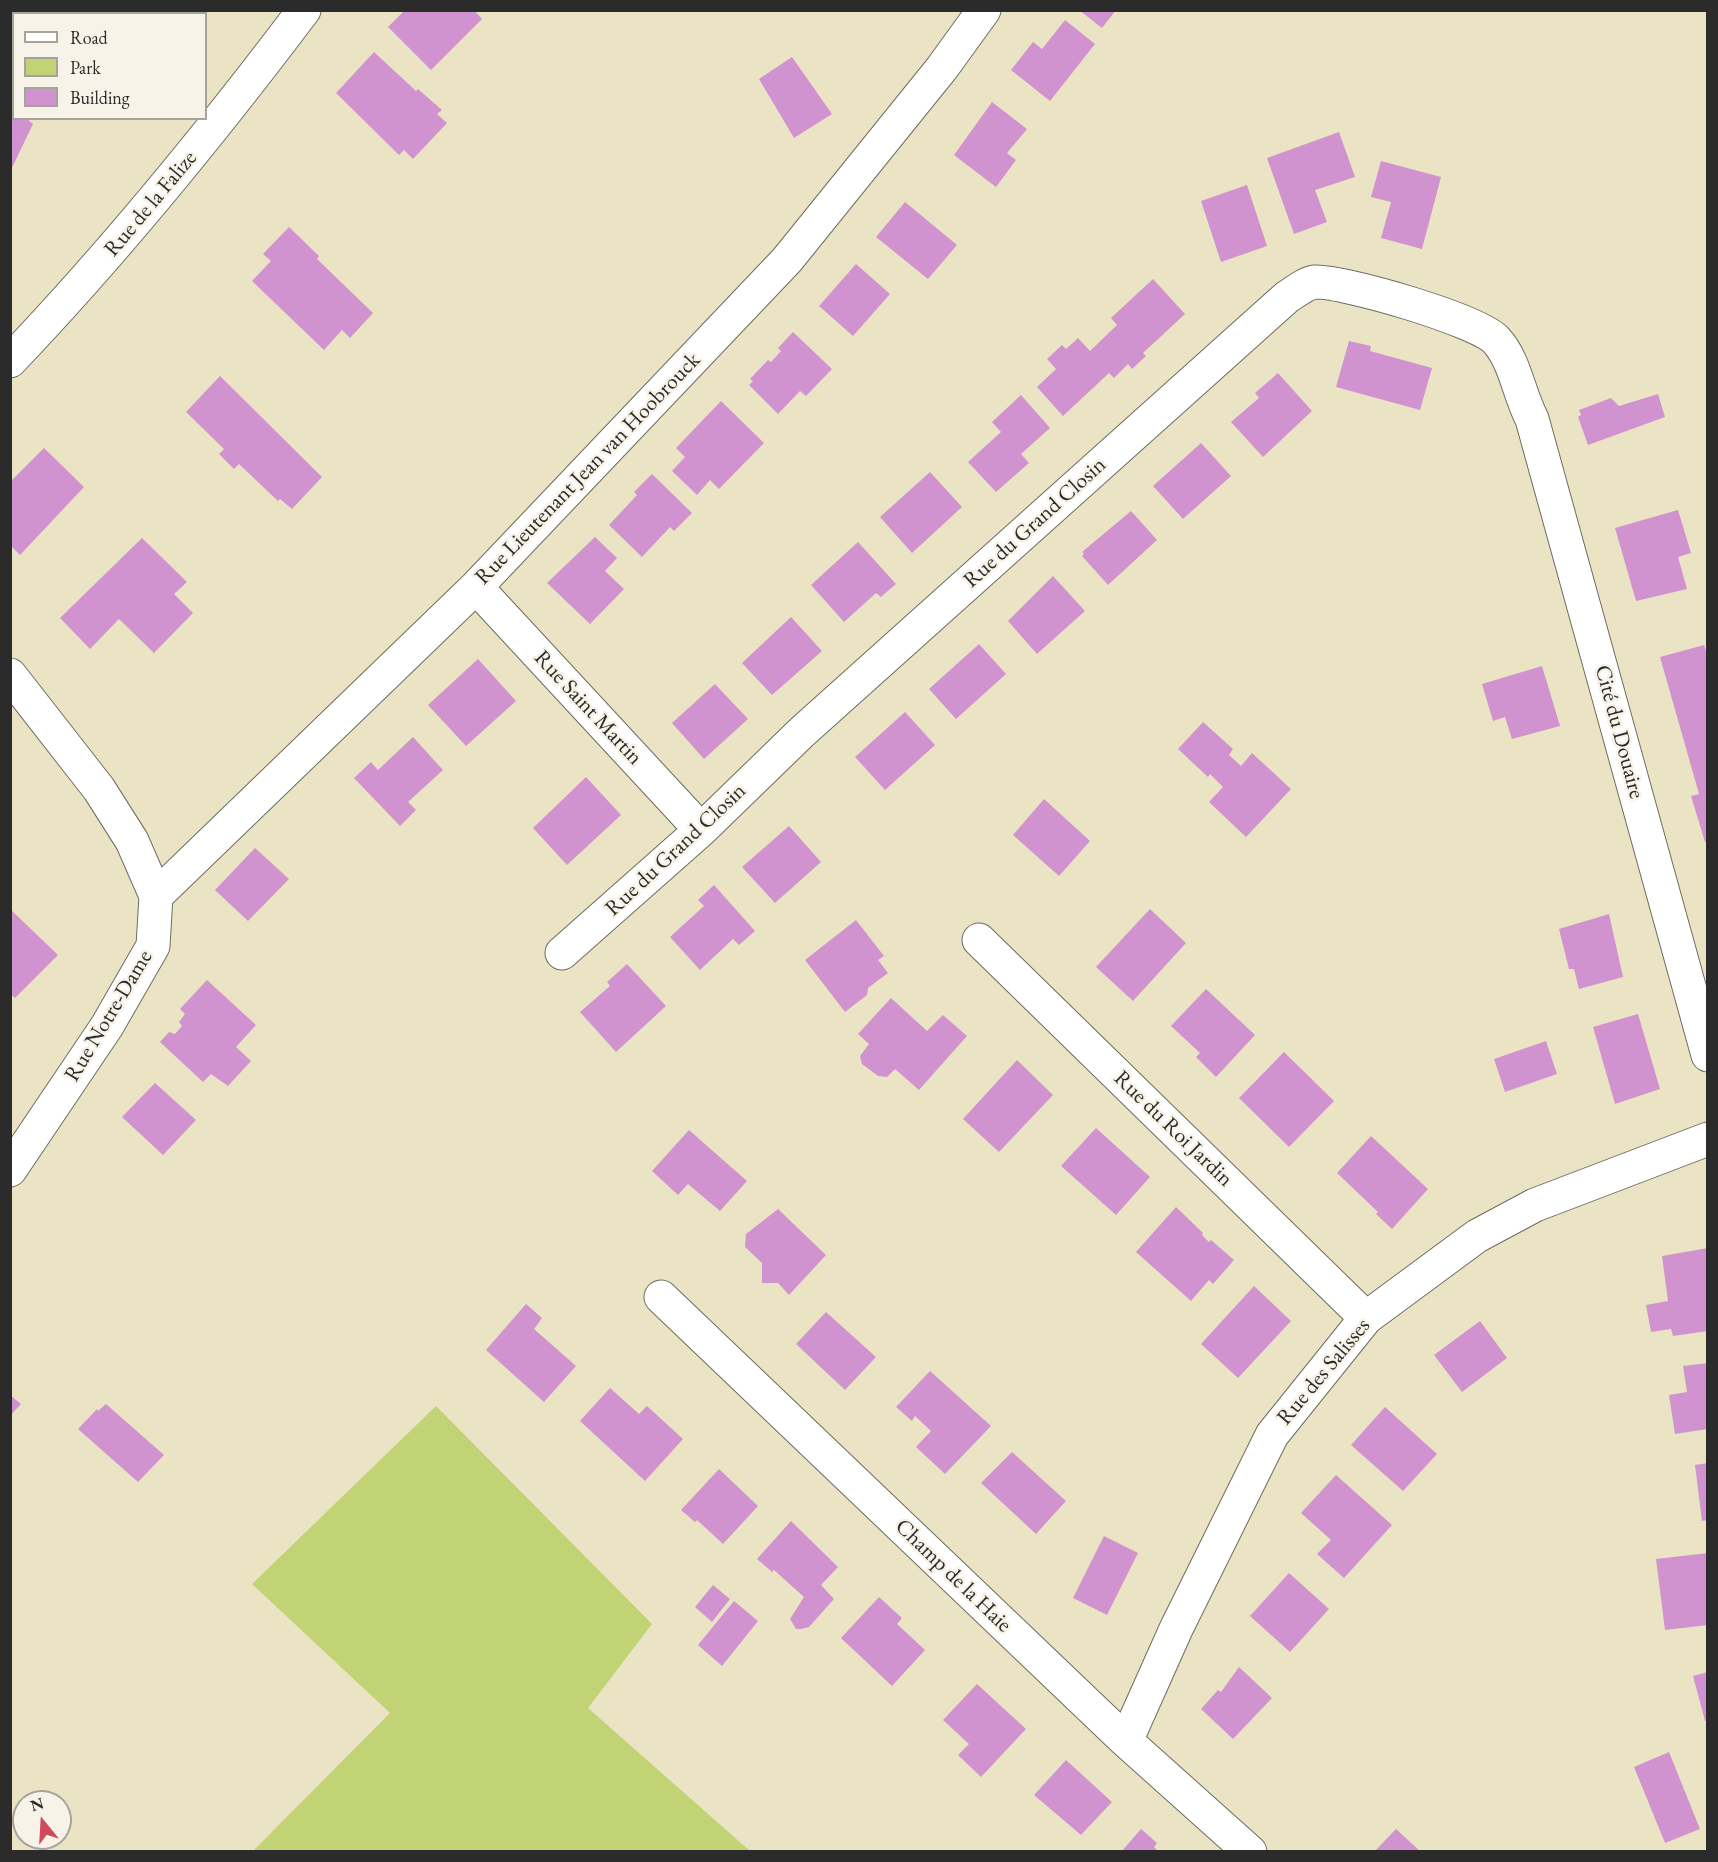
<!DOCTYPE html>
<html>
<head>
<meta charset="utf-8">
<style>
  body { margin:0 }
  #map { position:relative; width:1718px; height:1862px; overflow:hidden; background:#ebe4c4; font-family:"EB Garamond",serif }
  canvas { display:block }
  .frame { position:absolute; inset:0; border:12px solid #2b2b2b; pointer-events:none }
  .legend { position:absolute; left:12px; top:12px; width:195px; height:108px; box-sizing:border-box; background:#f7f3e8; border:2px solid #a5a39c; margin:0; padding:8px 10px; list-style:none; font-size:18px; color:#2b2b2b }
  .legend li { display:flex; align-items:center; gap:12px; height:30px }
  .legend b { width:30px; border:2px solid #a5a39c }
  .north { position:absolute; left:12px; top:1790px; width:60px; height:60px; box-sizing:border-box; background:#f7f3e8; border:2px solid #a5a39c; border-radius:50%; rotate:342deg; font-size:16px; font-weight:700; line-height:24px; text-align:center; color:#2b2b2b }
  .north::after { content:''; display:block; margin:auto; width:21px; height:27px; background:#d1495b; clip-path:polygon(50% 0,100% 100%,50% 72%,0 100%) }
</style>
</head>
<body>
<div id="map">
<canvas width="1718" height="1862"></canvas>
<div class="frame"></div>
<ul class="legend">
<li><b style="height:8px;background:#fff"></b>Road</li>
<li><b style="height:16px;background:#c2d375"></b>Park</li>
<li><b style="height:16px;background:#d093cf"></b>Building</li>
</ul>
<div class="north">N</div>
</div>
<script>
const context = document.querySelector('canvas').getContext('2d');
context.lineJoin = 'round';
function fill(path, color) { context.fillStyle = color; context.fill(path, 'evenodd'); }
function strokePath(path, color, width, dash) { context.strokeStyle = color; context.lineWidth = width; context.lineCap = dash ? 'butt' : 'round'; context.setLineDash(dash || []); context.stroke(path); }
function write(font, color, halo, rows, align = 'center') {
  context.font = font + ' "EB Garamond",serif'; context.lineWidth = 5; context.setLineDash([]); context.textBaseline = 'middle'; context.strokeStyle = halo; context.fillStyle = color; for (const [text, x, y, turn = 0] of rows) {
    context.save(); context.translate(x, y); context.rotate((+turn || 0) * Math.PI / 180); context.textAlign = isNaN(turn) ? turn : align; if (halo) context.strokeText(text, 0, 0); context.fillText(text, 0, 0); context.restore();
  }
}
fill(new Path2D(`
  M 436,1406 L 652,1624 L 588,1708 L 750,1851 L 253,1851 L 390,1713 L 252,1584 Z`), '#c2d375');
fill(new Path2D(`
  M 171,10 L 192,10 L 191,14 Z
  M 405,10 L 474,10 L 482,19 L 431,70 L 388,27 Z
  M 1079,10 L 1116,10 L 1102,28 Z
  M 1065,20 L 1095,44 L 1050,101 L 1011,70 L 1033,42 L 1042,49 Z
  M 374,52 L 416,91 L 418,89 L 442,110 L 437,114 L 447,123 L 413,159 L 404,150 L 399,155 L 336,93 Z
  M 792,57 L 832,114 L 794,138 L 759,79 Z
  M 10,88 L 14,90 L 14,118 L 26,118 L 33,124 L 10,172 Z
  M 992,102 L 1027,129 L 1007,153 L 1016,160 L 996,187 L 954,155 Z
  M 1339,132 L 1355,177 L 1315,190 L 1327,222 L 1294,234 L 1267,158 Z
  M 1381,161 L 1441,177 L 1422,249 L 1381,238 L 1391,202 L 1371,197 Z
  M 1247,185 L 1267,246 L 1221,262 L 1201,201 Z
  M 905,202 L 957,245 L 928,279 L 876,237 Z
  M 289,227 L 319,256 L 317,259 L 373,313 L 350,338 L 342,330 L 324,350 L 252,281 L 271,261 L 263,254 Z
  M 856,264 L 890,294 L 853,336 L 819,306 Z
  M 1153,279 L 1185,314 L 1143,353 L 1146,356 L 1132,369 L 1128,364 L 1114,378 L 1109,373 L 1063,416 L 1037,387 L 1056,369 L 1047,359 L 1062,345 L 1066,349 L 1078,338 L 1090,351 L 1117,325 L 1111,318 Z
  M 793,332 L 832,369 L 806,396 L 800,391 L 778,414 L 749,385 L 753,381 L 750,379 L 768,360 L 771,362 L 781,351 L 778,348 Z
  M 1349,341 L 1371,346 L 1370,351 L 1432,368 L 1420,410 L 1336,387 Z
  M 1278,373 L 1312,411 L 1263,457 L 1231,422 L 1259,398 L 1255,393 Z
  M 220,376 L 322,477 L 292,509 L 280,499 L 278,501 L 239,464 L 234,469 L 219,454 L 224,449 L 186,412 Z
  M 1658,394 L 1665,417 L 1588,445 L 1578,417 L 1581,415 L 1579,410 L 1611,398 L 1619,406 Z
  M 1021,395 L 1050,428 L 1021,454 L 1029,463 L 996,492 L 968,462 L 1001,432 L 992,422 Z
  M 721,401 L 764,443 L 719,489 L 710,480 L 697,495 L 672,471 L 685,457 L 676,448 Z
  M 1201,443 L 1231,476 L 1183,519 L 1153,486 Z
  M 44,448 L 84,487 L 20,555 L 10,545 L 10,482 Z
  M 930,472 L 962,507 L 912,553 L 880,517 Z
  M 652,474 L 692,513 L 674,531 L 670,527 L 642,557 L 609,525 L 637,495 L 634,492 Z
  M 1678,510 L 1691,553 L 1678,557 L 1687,589 L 1636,601 L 1615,528 Z
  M 1131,511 L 1157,540 L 1108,585 L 1082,556 L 1084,554 L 1082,552 Z
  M 595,537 L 617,558 L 605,571 L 624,589 L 590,624 L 547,583 Z
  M 142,538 L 187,582 L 174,594 L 193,613 L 154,653 L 119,619 L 90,649 L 60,618 Z
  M 858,542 L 896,584 L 881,597 L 876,593 L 844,622 L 811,585 Z
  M 1053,576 L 1085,611 L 1037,654 L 1008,621 Z
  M 791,617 L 822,651 L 772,695 L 742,663 Z
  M 979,644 L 1006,674 L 956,719 L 929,689 Z
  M 1704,645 L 1708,657 L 1708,841 L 1705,842 L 1691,796 L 1699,794 L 1660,657 Z
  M 478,659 L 516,701 L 466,746 L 428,705 Z
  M 1542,666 L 1560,726 L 1512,739 L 1505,717 L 1493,721 L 1482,684 Z
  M 715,684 L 748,719 L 704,759 L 672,723 Z
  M 905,712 L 935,745 L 885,790 L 855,757 Z
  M 1203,722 L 1233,749 L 1229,755 L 1241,766 L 1252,753 L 1291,789 L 1246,837 L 1209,802 L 1223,787 L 1210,774 L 1208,777 L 1178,749 Z
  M 413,737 L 443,770 L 408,802 L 416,810 L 400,826 L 354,778 L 371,762 L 378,770 Z
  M 586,777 L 621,815 L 567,865 L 533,828 Z
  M 1044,799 L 1090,841 L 1059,876 L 1013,835 Z
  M 789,826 L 821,862 L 775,903 L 742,867 Z
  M 255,848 L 289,879 L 248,921 L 215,890 Z
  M 714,885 L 755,931 L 739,945 L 733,939 L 700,970 L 670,937 L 704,906 L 698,900 Z
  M 10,909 L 58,955 L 15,998 L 10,994 Z
  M 1150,909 L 1186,943 L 1133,1001 L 1096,967 Z
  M 1609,914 L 1623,977 L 1579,989 L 1574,969 L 1569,969 L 1559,929 Z
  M 856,920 L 884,956 L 878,960 L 888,973 L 868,988 L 867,995 L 845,1012 L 805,960 Z
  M 627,964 L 666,1006 L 616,1052 L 580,1012 L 610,986 L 607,982 Z
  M 207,980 L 256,1025 L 236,1047 L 251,1061 L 228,1086 L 211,1074 L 203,1082 L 160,1042 L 169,1032 L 175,1034 L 182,1026 L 179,1022 L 185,1014 L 180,1009 Z
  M 1206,989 L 1255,1035 L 1216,1077 L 1196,1057 L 1200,1053 L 1171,1026 Z
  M 891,998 L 927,1031 L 943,1015 L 967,1036 L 919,1090 L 895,1069 L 887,1077 L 878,1076 L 862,1064 L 860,1056 L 869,1044 L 858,1034 Z
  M 1638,1014 L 1660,1089 L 1615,1104 L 1593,1027 Z
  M 1546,1041 L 1557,1074 L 1505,1092 L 1494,1059 Z
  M 1284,1052 L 1334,1101 L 1289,1147 L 1239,1098 Z
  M 1017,1060 L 1053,1095 L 999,1152 L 963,1119 Z
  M 155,1083 L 196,1120 L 163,1155 L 122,1117 Z
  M 1096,1128 L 1150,1177 L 1116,1215 L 1061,1166 Z
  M 689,1130 L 747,1181 L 720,1211 L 688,1184 L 678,1195 L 652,1171 Z
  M 1371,1136 L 1428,1189 L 1392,1229 L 1376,1214 L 1378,1212 L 1337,1173 Z
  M 1176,1207 L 1203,1233 L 1202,1235 L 1209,1242 L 1211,1240 L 1234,1260 L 1213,1284 L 1209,1280 L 1191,1301 L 1136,1252 Z
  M 778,1209 L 826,1255 L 789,1295 L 778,1283 L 762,1283 L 762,1263 L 745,1247 L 746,1234 Z
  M 1708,1248 L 1708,1331 L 1673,1336 L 1671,1329 L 1651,1332 L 1646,1305 L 1668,1301 L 1662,1256 Z
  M 1254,1286 L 1291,1321 L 1238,1378 L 1201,1344 Z
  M 526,1304 L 542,1318 L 534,1329 L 576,1366 L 544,1402 L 486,1350 Z
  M 826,1312 L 876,1357 L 845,1390 L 796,1344 Z
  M 1480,1321 L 1507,1358 L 1462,1392 L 1434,1355 Z
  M 1708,1363 L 1708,1429 L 1675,1434 L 1669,1395 L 1687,1392 L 1683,1366 Z
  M 930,1371 L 991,1426 L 945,1474 L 916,1447 L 931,1431 L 915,1416 L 912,1421 L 896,1407 Z
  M 610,1388 L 639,1414 L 647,1406 L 683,1439 L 645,1481 L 580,1421 Z
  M 10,1395 L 21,1404 L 10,1416 Z
  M 106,1404 L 164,1455 L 138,1482 L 78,1429 L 97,1409 L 98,1411 Z
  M 1385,1407 L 1437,1454 L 1403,1491 L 1351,1445 Z
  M 1012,1452 L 1066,1501 L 1036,1534 L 981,1483 Z
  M 1708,1463 L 1708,1520 L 1702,1521 L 1695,1465 Z
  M 719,1469 L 758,1506 L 723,1544 L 697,1520 L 695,1522 L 681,1510 Z
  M 1336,1475 L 1392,1525 L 1344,1578 L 1317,1554 L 1331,1540 L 1301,1513 Z
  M 791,1521 L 838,1567 L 821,1585 L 834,1599 L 809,1627 L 801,1629 L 796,1629 L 790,1619 L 804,1597 L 774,1570 L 772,1572 L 757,1559 Z
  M 1104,1536 L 1138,1553 L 1107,1615 L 1073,1598 Z
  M 1708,1553 L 1708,1625 L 1665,1630 L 1656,1559 Z
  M 1289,1573 L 1329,1609 L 1290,1652 L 1250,1616 Z
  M 713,1585 L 730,1599 L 712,1622 L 695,1607 Z
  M 879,1597 L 902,1618 L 897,1624 L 925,1650 L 892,1686 L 841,1638 Z
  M 734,1601 L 758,1621 L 722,1666 L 698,1645 Z
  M 1239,1667 L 1272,1698 L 1233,1739 L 1201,1709 L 1218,1690 L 1221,1692 Z
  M 1708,1672 L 1708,1721 L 1705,1721 L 1693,1676 Z
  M 977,1684 L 1026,1729 L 981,1777 L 958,1755 L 969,1744 L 943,1720 Z
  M 1669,1752 L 1700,1829 L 1665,1843 L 1634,1767 Z
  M 1066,1760 L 1112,1802 L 1081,1835 L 1034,1795 Z
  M 1141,1829 L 1157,1843 L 1154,1847 L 1159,1852 L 1121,1852 Z
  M 1396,1829 L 1421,1852 L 1374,1852 Z`), '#d093cf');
const minor = new Path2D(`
  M 10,361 C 116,250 212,132 304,10
  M 476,587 L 701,830
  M 10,675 L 99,789 L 132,841 L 156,896 L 153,946 L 107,1026 L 10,1170
  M 156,896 L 476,587 L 787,260 L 942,68 L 984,10
  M 979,940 L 1366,1318
  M 562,953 L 701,830 L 802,732 L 1287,297 C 1295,292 1306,283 1315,282 C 1344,281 1477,320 1496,340 C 1515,360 1519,395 1532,419 L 1708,1055
  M 661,1297 L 1126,1741 L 1250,1852
  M 1126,1741 L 1176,1629 L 1272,1435 L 1366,1318 L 1477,1236 L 1535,1205 L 1708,1139`);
strokePath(minor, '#6e6c61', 35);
strokePath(minor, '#fff', 33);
write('22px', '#2b2b2b', '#f7f3e8', [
  ["Rue de la Falize",151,204,-50],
  ["Rue Lieutenant Jean van Hoobrouck",588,469,-46],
  ["Rue du Grand Closin",1035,523,-42],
  ["Rue Saint Martin",588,708,47],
  ["Cité du Douaire",1619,732,75],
  ["Rue du Grand Closin",676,850,-43],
  ["Rue Notre-Dame",109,1016,-59],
  ["Rue du Roi Jardin",1173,1129,44],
  ["Rue des Salisses",1324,1372,-50],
  ["Champ de la Haie",953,1576,44]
]);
</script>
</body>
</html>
